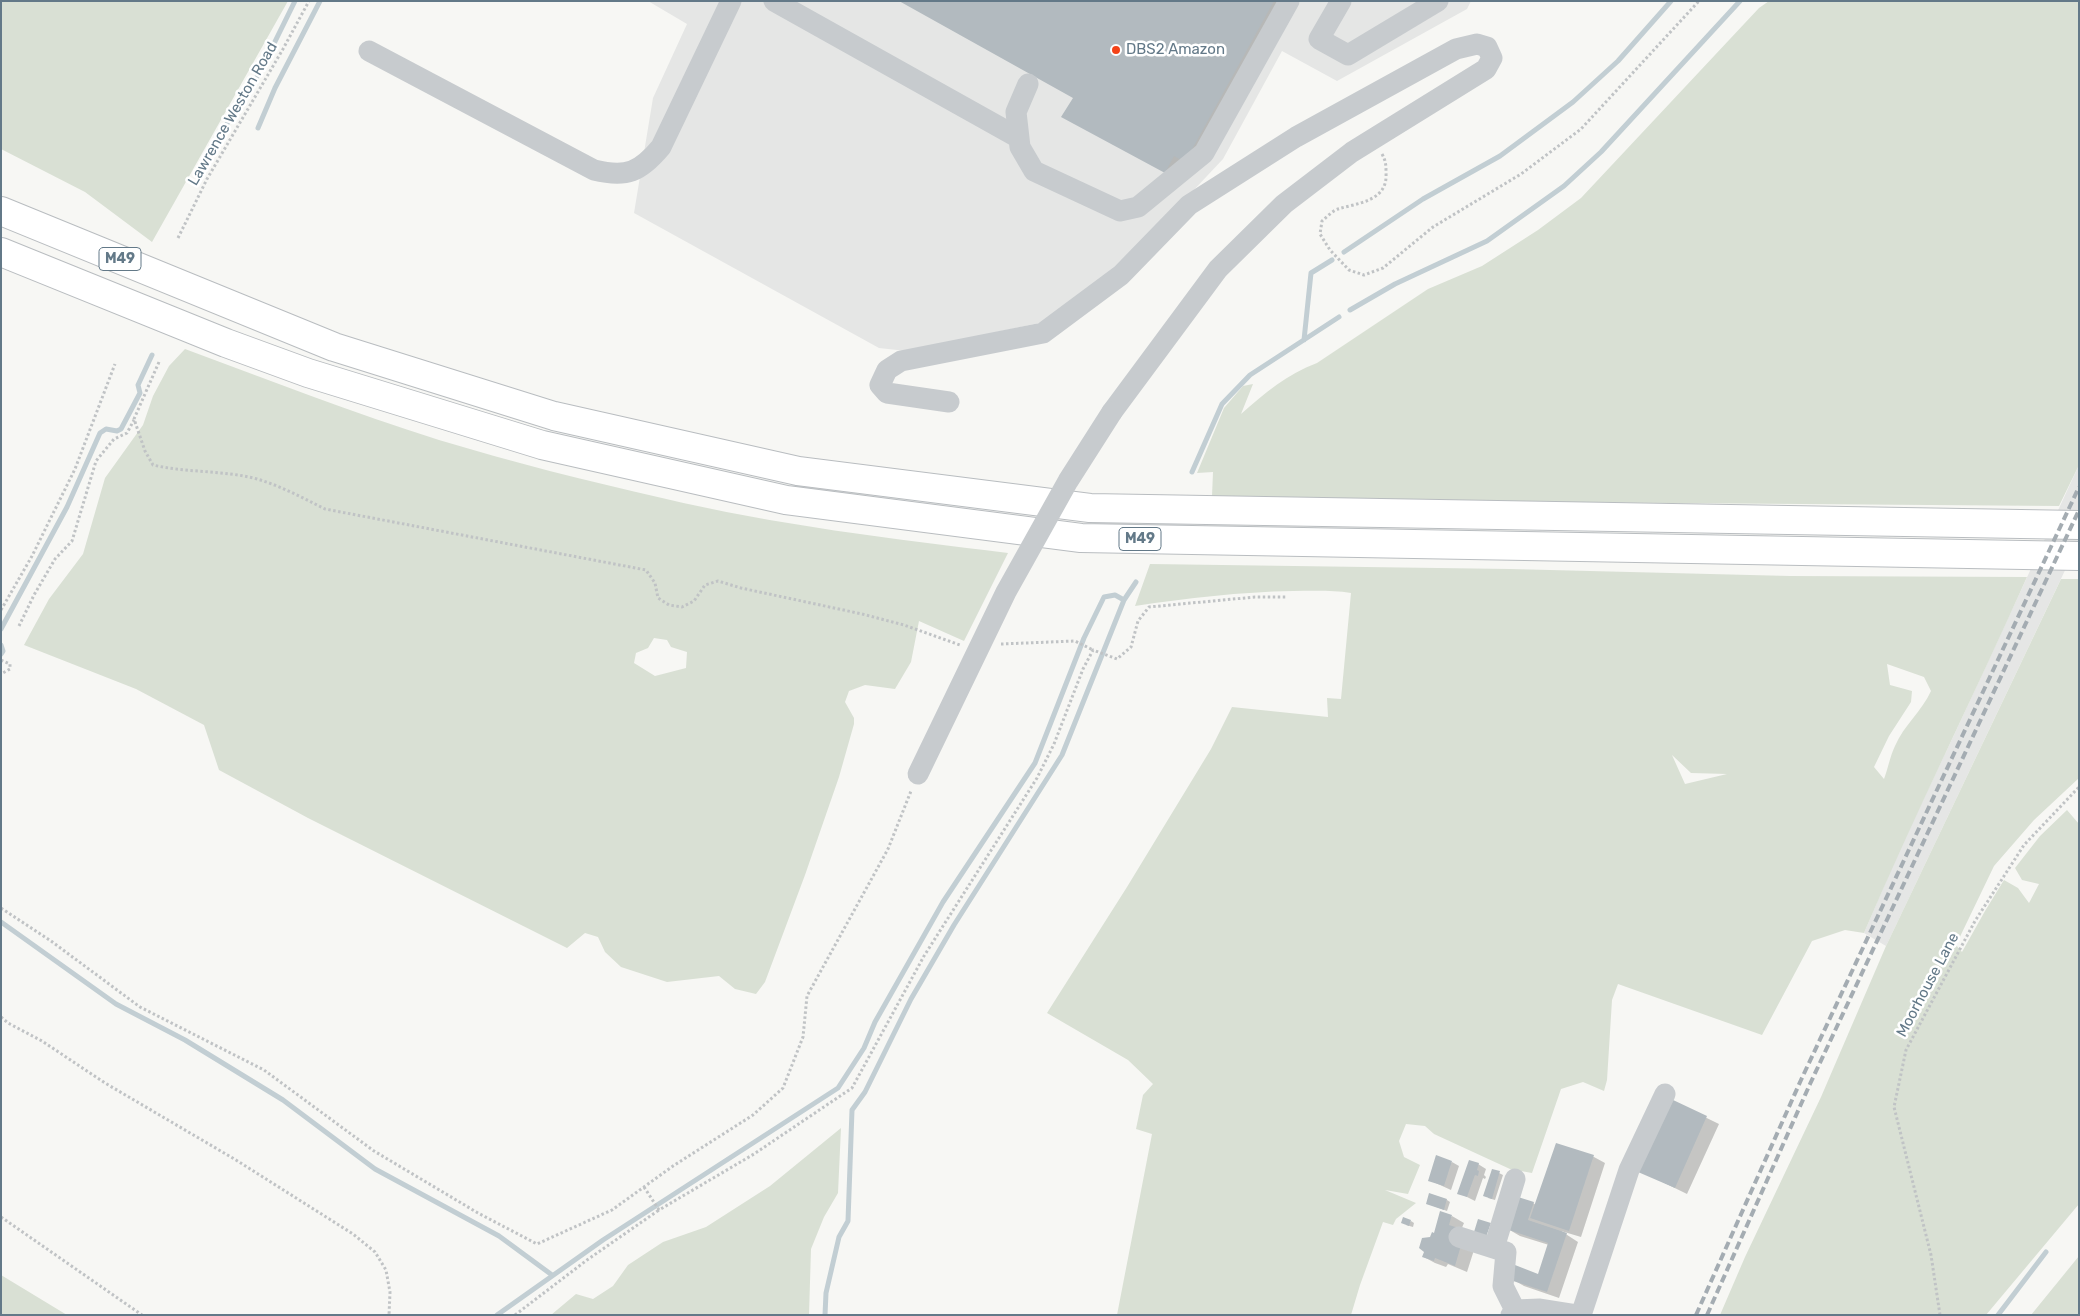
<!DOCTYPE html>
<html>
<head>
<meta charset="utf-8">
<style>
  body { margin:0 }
  #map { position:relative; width:2080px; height:1316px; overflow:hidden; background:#f7f7f4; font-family:Rubik,sans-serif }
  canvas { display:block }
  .frame { position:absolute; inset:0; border:2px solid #637988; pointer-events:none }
</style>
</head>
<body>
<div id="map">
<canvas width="2080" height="1316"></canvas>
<div class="frame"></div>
</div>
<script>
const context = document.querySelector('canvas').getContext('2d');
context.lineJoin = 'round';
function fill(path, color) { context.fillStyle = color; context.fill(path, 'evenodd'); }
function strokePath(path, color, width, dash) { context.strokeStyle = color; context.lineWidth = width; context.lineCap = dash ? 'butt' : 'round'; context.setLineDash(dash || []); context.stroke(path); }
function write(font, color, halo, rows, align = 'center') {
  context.font = font + ' Rubik,sans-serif'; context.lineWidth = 5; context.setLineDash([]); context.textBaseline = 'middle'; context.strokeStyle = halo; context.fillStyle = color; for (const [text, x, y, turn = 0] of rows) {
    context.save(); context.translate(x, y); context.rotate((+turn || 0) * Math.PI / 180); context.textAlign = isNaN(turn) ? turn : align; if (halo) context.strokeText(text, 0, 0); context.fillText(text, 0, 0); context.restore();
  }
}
fill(new Path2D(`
  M 648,1 L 1471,1 L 1467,9 L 1337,81 L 1282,51 L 1223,159 L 1128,260 L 1049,321 L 906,351 L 879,348 L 634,213 L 653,98 L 687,24 Z
  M 2079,465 L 2079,541 L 1886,946 L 1864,933 L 1901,846 L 1954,735 Z`), '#e5e6e5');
fill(new Path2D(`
  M 1,1 L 288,1 L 152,242 L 85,192 L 1,149 Z
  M 1769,1 L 2079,1 L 2079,465 L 2059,506 L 1541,502 L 1212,496 L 1213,472 L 1197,473 L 1224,408 L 1243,386 L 1253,384 L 1241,414 C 1265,393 1287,374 1317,363 L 1428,289 L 1482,266 L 1538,230 L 1581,198 L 1759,8 Z
  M 185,349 C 269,380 353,413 439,440 C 512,462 587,481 662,498 C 776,525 893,539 1008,553 L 964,641 L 919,621 L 911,662 L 895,689 L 865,685 L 849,691 L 845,702 L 854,718 L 854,724 L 839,777 L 805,875 L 765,982 L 756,994 L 735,989 L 719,976 L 667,982 L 621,967 L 605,952 L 598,937 L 585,933 L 567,948 L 308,818 L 219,770 L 204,725 L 136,689 L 24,645 L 49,599 L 83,554 L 105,478 L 143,425 L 153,396 L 169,366 ZM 654,638 L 667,640 L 671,647 L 687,652 L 686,668 L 655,676 L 634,663 L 636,653 L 648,648 Z
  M 1150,564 L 1510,569 L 1790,576 L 2027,577 C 1974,696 1915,813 1864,933 L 1845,930 L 1812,941 L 1762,1035 L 1618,984 L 1612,1000 L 1607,1080 L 1604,1091 L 1583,1082 L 1561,1089 L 1532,1173 L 1510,1169 L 1434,1134 L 1425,1126 L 1406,1124 L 1399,1141 L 1404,1157 L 1420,1165 L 1408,1194 L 1385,1190 L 1416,1203 L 1396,1219 L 1393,1225 L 1383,1222 L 1360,1285 L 1351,1315 L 1117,1315 L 1152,1134 L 1136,1129 L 1143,1095 L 1153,1084 L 1128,1060 L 1047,1013 L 1127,887 L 1211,749 L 1232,707 L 1328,717 L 1327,698 L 1341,699 L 1351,593 C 1332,590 1313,591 1293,591 C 1240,592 1188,598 1135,606 ZM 1887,664 L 1924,677 L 1931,691 C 1922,711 1904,725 1895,746 C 1890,756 1888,769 1884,779 L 1874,767 L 1889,736 L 1911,702 L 1912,691 L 1890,685 ZM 1672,755 L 1691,773 L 1727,774 L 1685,784 Z
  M 2061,579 L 2079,579 L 2079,778 L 2034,820 L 1994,866 L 1956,945 L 1962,952 L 1985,911 L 2004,880 L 2018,888 L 2029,903 L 2039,884 L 2022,880 L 2015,868 L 2040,836 L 2067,810 L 2079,824 L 2079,1204 L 1986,1315 L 1720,1315 L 1745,1257 L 1821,1097 L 1886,946 Z
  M 841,1128 L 838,1193 L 824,1217 L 811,1249 L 809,1315 L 551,1315 L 576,1294 L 593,1299 L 613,1286 L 628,1265 L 663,1242 L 706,1227 L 770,1186 Z
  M 2079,1256 L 2079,1315 L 2031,1315 Z
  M 1,1275 L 67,1315 L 1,1315 Z`), '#d9e0d4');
fill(new Path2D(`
  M 901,1 L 1284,1 L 1193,165 L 1173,176 L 1075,98 Z
  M 1672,1101 L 1719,1124 L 1687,1194 L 1640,1171 Z
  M 1557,1144 L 1594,1157 L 1605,1163 L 1581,1237 L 1561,1231 L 1578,1242 L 1559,1298 L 1524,1286 L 1512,1279 L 1539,1275 L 1549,1245 L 1520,1236 L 1508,1229 L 1533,1203 L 1536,1205 Z
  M 1452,1162 L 1459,1166 L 1451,1190 L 1429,1180 Z
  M 1478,1164 L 1486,1169 L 1484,1175 L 1486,1177 L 1485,1179 L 1483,1178 L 1475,1201 L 1459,1193 Z
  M 1493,1170 L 1503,1175 L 1495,1200 L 1488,1198 Z
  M 1447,1200 L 1450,1202 L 1447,1211 L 1431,1205 Z
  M 1452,1216 L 1464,1223 L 1461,1230 L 1474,1250 L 1467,1272 L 1448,1264 L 1446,1267 L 1435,1263 L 1424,1257 L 1431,1238 Z
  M 1411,1221 L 1414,1223 L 1413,1227 L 1406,1225 Z`), '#0003');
strokePath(new Path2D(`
  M 258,128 L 275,88 L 320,1
  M 223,130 L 260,72 L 295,1
  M 1344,252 L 1423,199 L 1500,156 L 1573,102 L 1618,61 L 1671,1
  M 1350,310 L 1395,284 L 1487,241 L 1564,186 L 1601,152 L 1740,1
  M 1304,340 L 1311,273 L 1332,260
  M 1192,472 L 1222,404 L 1250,375 L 1339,317
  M 1,629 L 67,507 L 100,433 L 106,429 L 117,431 L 121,429 L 140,393 L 138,385 L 152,355
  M 1,645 L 3,651 L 1,654
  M 1,922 L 116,1004 L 185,1040 L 283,1100 L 375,1169 L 499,1236 L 552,1275
  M 497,1315 L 603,1240 L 838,1088 L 864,1048 L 875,1022 L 943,902 L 1035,763 L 1084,638 L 1104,597 L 1115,595 L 1124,600
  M 825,1315 L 826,1293 L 839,1237 L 848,1221 L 852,1110 L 865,1092 L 911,999 L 954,925 L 1062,755 L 1124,600 L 1136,582
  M 1998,1315 L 2046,1252`), '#c2ced3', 5);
fill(new Path2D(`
  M 899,1 L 1274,1 L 1185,162 L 1174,156 L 1165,173 L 1061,117 L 1073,98 Z
  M 1671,1099 L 1707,1116 L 1675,1188 L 1638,1172 Z
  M 1556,1143 L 1594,1155 L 1569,1231 L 1530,1218 Z
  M 1436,1155 L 1452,1161 L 1444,1186 L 1428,1181 Z
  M 1469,1160 L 1479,1163 L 1477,1170 L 1479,1171 L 1478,1176 L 1475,1175 L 1467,1197 L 1457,1194 Z
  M 1492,1169 L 1500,1171 L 1492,1199 L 1483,1196 Z
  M 1429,1193 L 1447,1199 L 1444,1210 L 1426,1204 Z
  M 1518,1197 L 1534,1202 L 1528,1220 L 1567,1233 L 1547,1292 L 1510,1280 L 1515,1265 L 1538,1274 L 1548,1243 L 1506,1229 Z
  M 1440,1211 L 1452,1215 L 1449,1225 L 1459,1228 L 1462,1242 L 1455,1266 L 1435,1258 L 1434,1261 L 1422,1257 L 1424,1252 L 1419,1248 L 1422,1238 L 1430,1237 L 1432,1232 L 1434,1233 Z
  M 1403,1217 L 1411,1220 L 1409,1226 L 1401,1223 Z
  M 1478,1219 L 1491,1223 L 1486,1237 L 1474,1232 Z`), '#b2babf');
const highway = new Path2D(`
  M 1,211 L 334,347 L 554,416 L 798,471 L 1090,508 L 2079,525
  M 1,252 L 226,343 L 308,373 L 542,445 L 786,500 L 1081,538 L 2079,556`);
strokePath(highway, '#b9bdc0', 30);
strokePath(new Path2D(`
  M 1382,154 C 1386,161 1386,166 1386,173 C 1388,201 1358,203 1338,209 C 1332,211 1327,217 1322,221 L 1320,234 L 1330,250 L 1349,270 L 1364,275 L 1383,268 L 1433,227 L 1521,174 L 1581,129 L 1699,1
  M 178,238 L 207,179 L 283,49 L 309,1
  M 159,362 L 134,419 L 145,451 L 153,465 C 187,473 224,470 257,479 C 281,486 303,498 325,509 L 646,570 L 655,583 L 658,598 L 669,605 L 682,607 L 694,601 L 705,585 L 718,581 L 741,588 L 862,614 L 904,625 L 960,645
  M 1,610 L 32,556 L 75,469 L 115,364
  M 19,626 L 34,595 L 55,559 L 72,541 L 96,461 L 114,439 L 127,433 L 134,420
  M 1001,644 L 1075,641 L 1093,650
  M 1,660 L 10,664 L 10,669 L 1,674
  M 1,908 L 51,941 L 140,1007 L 264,1070 L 374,1151 L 478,1213 L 537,1244 L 612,1210 L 673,1166 L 753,1115 L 783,1088 L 803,1037 L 807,996 L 888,849 L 911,791
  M 1,1017 L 8,1023 L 42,1041 L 105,1083 L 236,1160 L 353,1234 L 375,1252 L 386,1270 L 390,1292 L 389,1315
  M 644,1187 L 659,1210 L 754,1154 L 852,1088 L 924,956 L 1037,778 L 1054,744 L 1083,669 L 1093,650 L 1117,659 L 1131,647 L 1138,621 L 1149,607 L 1255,597 L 1286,597
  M 1,1217 L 142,1315
  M 515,1315 L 587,1260 L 659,1210
  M 1940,1315 L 1931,1255 L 1894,1107 L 1906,1050 L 1975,921 L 2024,845 L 2079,787`), '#c0c3c5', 3, [2.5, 2.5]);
strokePath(new Path2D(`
  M 774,1 L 1019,138
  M 1341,1 L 1319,39 L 1348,55 L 1438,1
  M 369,51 L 594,170 C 627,178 640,172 661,147 L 731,1
  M 1028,84 L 1016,112 L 1020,147 L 1034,171 L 1120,211 L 1138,207 L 1204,153 L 1289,1
  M 949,402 L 887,393 L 880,385 L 887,370 L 901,361 L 1043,333 L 1121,275 L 1189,205 L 1296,137 L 1456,49 L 1477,44 L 1487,47 L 1492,58 L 1486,69 L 1352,152 L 1284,204 L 1218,269 L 1112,412
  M 1459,1237 L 1506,1252 L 1503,1286 L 1515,1310
  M 1494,1248 L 1515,1179
  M 1511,1315 L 1515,1310 L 1540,1309 L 1578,1315
  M 1581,1315 L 1629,1170 L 1665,1094`), '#c7cbce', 21);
strokePath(highway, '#fff', 28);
strokePath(new Path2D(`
  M 1696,1315 L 1801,1080 L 2079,487
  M 1707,1315 L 1810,1084 L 2079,510`), '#a4acb2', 4, [8, 4]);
strokePath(new Path2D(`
  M 918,774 L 1006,592 L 1068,481 L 1112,412`), '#c7cbce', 21);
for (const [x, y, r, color] of [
  [1116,50,5,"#f44217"]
]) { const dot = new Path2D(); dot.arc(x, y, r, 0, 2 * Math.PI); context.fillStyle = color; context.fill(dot); strokePath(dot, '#fff', 2); }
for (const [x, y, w] of [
  [120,259,42],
  [1140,539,42]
]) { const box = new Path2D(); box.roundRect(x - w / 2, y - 11.5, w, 23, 4); context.fillStyle = '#fff'; context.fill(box); strokePath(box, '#637988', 1); }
write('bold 14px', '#637988', null, [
  ["M49",120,259],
  ["M49",1140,539]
]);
write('15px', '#637988', '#fff', [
  ["DBS2 Amazon",1126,50]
], 'left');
write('15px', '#637988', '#fff', [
  ["Lawrence Weston Road",233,114,-60],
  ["Moorhouse Lane",1928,985,-62]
]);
</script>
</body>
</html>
